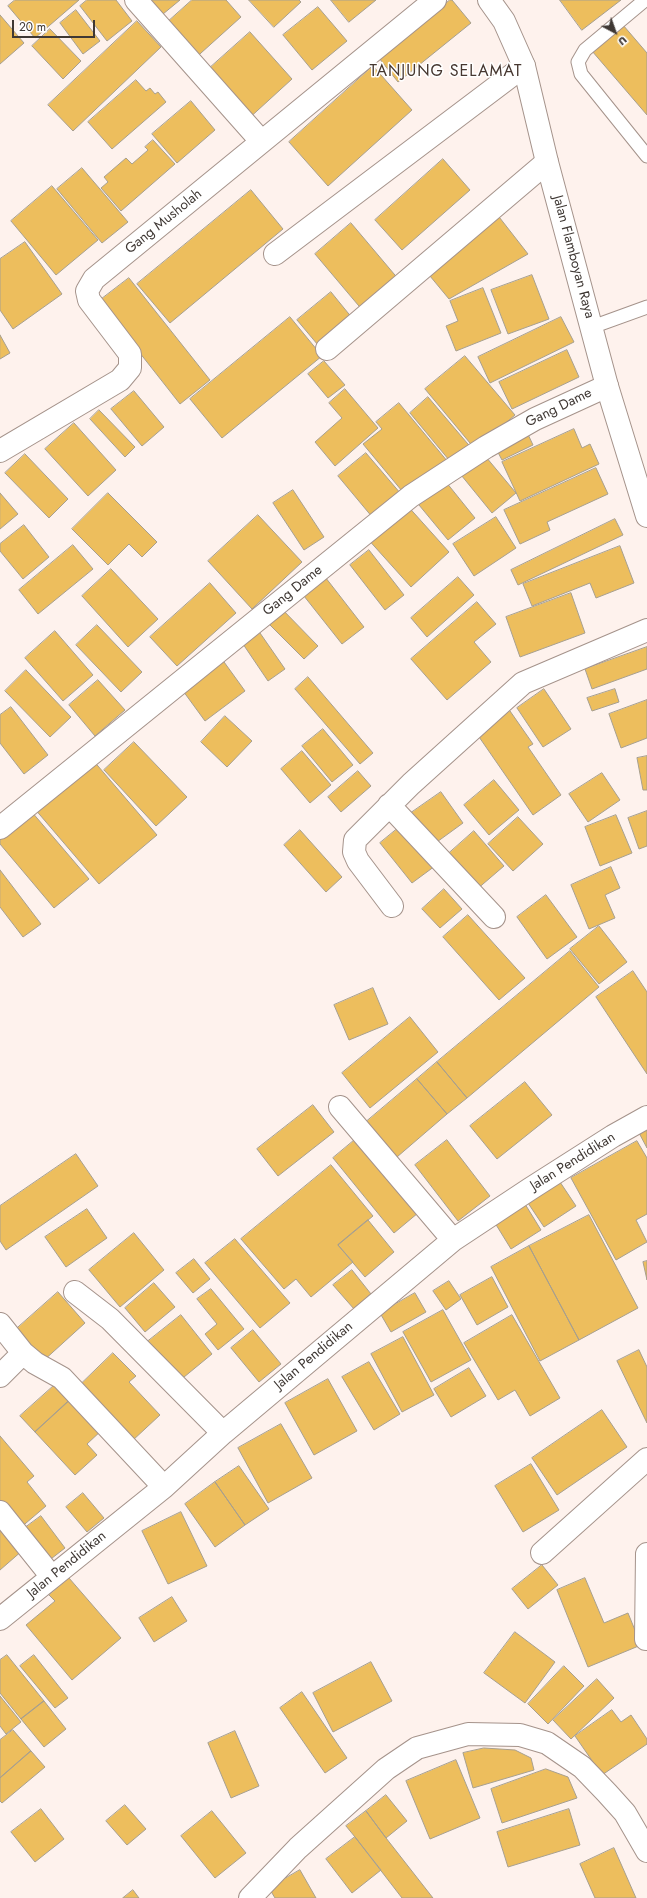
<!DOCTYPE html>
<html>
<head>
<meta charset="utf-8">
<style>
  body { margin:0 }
  #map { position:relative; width:647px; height:1898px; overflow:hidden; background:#fef2ed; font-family:Jost,sans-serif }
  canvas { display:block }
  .north { position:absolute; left:595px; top:12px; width:40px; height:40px; -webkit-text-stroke:3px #fff; paint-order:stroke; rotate:139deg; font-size:11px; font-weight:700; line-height:16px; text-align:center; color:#3f3834 }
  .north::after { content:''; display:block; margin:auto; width:14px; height:18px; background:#3f3834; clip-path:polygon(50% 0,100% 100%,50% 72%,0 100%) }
  .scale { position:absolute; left:12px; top:20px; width:83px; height:18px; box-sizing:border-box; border:2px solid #3f3834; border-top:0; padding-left:5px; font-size:12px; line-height:14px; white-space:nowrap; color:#3f3834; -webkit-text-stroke:3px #fff; paint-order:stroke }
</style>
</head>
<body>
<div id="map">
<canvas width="647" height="1898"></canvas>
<div class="north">U</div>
<div class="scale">20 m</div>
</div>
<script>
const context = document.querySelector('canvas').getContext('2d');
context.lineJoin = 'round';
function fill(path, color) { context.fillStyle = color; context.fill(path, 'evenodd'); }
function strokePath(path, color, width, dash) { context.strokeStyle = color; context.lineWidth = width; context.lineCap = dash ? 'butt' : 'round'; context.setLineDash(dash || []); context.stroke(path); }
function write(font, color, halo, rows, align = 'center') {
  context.font = font + ' Jost,sans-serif'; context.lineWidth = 3; context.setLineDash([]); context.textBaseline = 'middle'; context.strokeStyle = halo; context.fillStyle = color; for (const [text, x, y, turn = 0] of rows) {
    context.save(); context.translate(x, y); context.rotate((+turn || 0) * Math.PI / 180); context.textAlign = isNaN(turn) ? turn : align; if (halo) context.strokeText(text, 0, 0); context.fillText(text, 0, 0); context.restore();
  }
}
const building = new Path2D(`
  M 15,0 L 79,0 L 35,38 L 8,6 Z
  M 87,0 L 116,0 L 132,21 L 107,41 L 80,6 Z
  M 141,0 L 180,0 L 157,19 Z
  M 192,0 L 226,0 L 241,17 L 191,62 L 161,28 Z
  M 249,0 L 299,0 L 301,2 L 274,27 Z
  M 331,0 L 376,0 L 349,22 Z
  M 450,0 L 452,0 L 471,23 L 398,82 L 379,58 Z
  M 560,0 L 621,0 L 582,30 Z
  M 318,7 L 347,41 L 312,70 L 283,35 Z
  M 76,10 L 100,41 L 83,54 L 60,23 Z
  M 0,15 L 24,43 L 0,64 Z
  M 137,21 L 161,47 L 73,131 L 48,105 Z
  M 623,25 L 647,53 L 647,115 L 592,51 Z
  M 50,29 L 81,61 L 63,79 L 32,46 Z
  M 250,32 L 292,79 L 246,121 L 203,74 Z
  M 373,66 L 412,110 L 328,186 L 289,142 Z
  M 136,80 L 146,91 L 150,88 L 155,94 L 158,92 L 166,102 L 112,149 L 88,122 Z
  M 191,101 L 215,130 L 177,163 L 152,134 Z
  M 153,140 L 175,164 L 121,211 L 101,188 L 108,182 L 104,177 L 126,158 L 132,164 L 148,150 L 145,147 Z
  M 443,159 L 470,190 L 402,250 L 375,220 Z
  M 82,168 L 128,222 L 102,243 L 57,189 Z
  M 52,186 L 98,240 L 56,275 L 11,221 Z
  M 251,190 L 283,229 L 170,323 L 137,284 Z
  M 496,213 L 528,254 L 449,299 L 425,270 Z
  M 351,223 L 400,281 L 364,312 L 315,254 Z
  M 25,242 L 62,294 L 13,329 L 0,310 L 0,259 Z
  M 532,275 L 549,319 L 508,334 L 491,290 Z
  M 129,278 L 210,380 L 180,404 L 99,301 Z
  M 483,288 L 501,333 L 456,351 L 446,326 L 458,321 L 450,301 Z
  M 331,292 L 357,324 L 323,351 L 297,320 Z
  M 290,317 L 322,356 L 222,438 L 190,399 Z
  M 561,317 L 574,342 L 490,383 L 478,357 Z
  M 0,335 L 10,353 L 0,359 Z
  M 567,350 L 579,377 L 512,409 L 499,382 Z
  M 465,356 L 515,415 L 475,449 L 425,389 Z
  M 324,361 L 345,385 L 328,398 L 308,374 Z
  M 345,389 L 378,428 L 335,466 L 315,442 L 342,418 L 329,403 Z
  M 134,391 L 164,427 L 142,446 L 111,409 Z
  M 428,397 L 473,450 L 454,466 L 410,413 Z
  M 399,403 L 448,462 L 407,497 L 363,444 L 382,429 L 376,422 Z
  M 99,410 L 135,447 L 125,457 L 90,419 Z
  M 74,423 L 116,470 L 88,496 L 45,449 Z
  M 525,428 L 533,445 L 502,460 L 493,443 Z
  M 574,429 L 582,448 L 590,444 L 599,464 L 520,501 L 502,462 Z
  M 481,451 L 516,493 L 492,513 L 457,470 Z
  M 366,453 L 401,494 L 373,518 L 338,476 Z
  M 25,454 L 68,499 L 49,518 L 5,473 Z
  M 596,468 L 608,494 L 547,522 L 550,530 L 520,544 L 504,510 Z
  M 446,482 L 475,518 L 448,540 L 419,505 Z
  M 293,490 L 324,537 L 304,550 L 273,503 Z
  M 0,493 L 18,514 L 0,529 Z
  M 108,493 L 157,542 L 142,557 L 129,544 L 108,565 L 72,529 Z
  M 405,503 L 449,552 L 411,587 L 366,537 Z
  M 258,515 L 302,562 L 252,609 L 208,561 Z
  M 496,517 L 516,548 L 474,576 L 453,544 Z
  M 615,519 L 623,535 L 518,585 L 511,570 Z
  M 24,525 L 49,557 L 23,579 L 0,551 L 0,544 Z
  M 73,545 L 93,569 L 38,614 L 19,590 Z
  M 620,546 L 634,583 L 596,598 L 590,583 L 532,606 L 523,584 Z
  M 369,550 L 404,595 L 385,610 L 350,565 Z
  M 111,569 L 158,619 L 128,647 L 82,596 Z
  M 322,573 L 364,627 L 342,644 L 300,591 Z
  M 458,577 L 474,595 L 427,637 L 411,618 Z
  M 210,583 L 236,613 L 177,666 L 150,637 Z
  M 571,593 L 585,633 L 520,657 L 506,617 Z
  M 477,602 L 496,624 L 474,642 L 491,662 L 447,700 L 411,659 Z
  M 279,606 L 318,646 L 304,659 L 265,620 Z
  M 97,625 L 142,672 L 121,692 L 76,645 Z
  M 55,631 L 93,675 L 63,701 L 25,658 Z
  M 260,633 L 285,669 L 268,681 L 243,644 Z
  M 647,647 L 647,669 L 592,689 L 585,669 Z
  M 219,655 L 245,691 L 205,721 L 178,684 Z
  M 26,670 L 71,717 L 50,737 L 5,691 Z
  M 308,677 L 373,753 L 360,764 L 295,689 Z
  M 98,680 L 125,710 L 95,736 L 69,705 Z
  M 544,689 L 571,729 L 543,747 L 517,708 Z
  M 615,689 L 619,702 L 592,711 L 587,698 Z
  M 647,700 L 647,738 L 621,748 L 609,714 Z
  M 11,707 L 48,755 L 24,774 L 0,743 L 0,715 Z
  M 510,711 L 533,744 L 528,747 L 561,795 L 533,815 L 477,734 Z
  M 225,716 L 252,741 L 227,767 L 201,742 Z
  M 323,729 L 353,765 L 332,782 L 302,746 Z
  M 134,742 L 187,797 L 156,826 L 104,770 Z
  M 302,751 L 331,785 L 310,803 L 281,769 Z
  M 647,756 L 647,790 L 643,790 L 637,758 Z
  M 92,759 L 157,835 L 99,884 L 34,808 Z
  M 358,771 L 371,786 L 341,812 L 328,797 Z
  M 602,773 L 620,800 L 588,822 L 569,794 Z
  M 494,780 L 519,810 L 489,835 L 464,805 Z
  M 441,792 L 463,823 L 430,847 L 408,815 Z
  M 31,811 L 89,879 L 54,908 L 0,844 L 0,837 Z
  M 647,811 L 647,846 L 639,849 L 628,818 Z
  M 616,815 L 632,853 L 600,866 L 585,827 Z
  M 518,817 L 543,844 L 513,871 L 488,844 Z
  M 402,825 L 435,866 L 412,883 L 380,843 Z
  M 300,830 L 342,877 L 326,892 L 284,845 Z
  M 474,831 L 504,866 L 476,890 L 447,855 Z
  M 611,867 L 620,888 L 605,895 L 615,918 L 589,929 L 571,885 Z
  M 0,870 L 41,924 L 23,937 L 0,907 Z
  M 444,889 L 462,909 L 440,928 L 422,909 Z
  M 546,895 L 577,937 L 547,959 L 517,917 Z
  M 468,915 L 525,978 L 499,1000 L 443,937 Z
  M 599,926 L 627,962 L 599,984 L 570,949 Z
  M 570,951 L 599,987 L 467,1098 L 437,1062 Z
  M 633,971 L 647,992 L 647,1074 L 596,997 Z
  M 373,988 L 388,1024 L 349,1040 L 334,1005 Z
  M 410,1017 L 438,1052 L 370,1108 L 342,1073 Z
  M 437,1062 L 467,1098 L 447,1114 L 417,1079 Z
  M 417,1079 L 447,1114 L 390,1163 L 360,1127 Z
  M 525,1082 L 552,1115 L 497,1159 L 470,1126 Z
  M 313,1105 L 334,1132 L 278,1176 L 257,1149 Z
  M 647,1126 L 647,1148 L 638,1131 Z
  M 357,1138 L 418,1213 L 394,1233 L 333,1158 Z
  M 447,1140 L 490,1196 L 458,1221 L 415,1165 Z
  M 637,1141 L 647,1158 L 647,1214 L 636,1220 L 647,1242 L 616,1260 L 571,1178 Z
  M 76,1154 L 98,1186 L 6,1250 L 0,1241 L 0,1206 Z
  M 331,1165 L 373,1216 L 338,1245 L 353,1262 L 311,1297 L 296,1279 L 284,1289 L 241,1239 Z
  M 558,1179 L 576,1206 L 544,1227 L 526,1200 Z
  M 525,1204 L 541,1230 L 511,1249 L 495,1223 Z
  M 87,1209 L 107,1238 L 66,1267 L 45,1237 Z
  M 589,1215 L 638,1308 L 579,1340 L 529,1246 Z
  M 368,1220 L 394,1252 L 365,1277 L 338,1245 Z
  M 134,1233 L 164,1270 L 120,1307 L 89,1270 Z
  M 235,1239 L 290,1303 L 260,1328 L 205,1263 Z
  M 529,1246 L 579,1340 L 540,1361 L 491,1267 Z
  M 194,1259 L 210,1279 L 193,1293 L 176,1273 Z
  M 647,1261 L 647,1280 L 643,1262 Z
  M 352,1270 L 371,1294 L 354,1309 L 333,1285 Z
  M 492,1277 L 508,1307 L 477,1325 L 460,1295 Z
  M 449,1281 L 461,1299 L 446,1310 L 433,1291 Z
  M 154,1283 L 175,1307 L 145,1332 L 125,1308 Z
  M 211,1289 L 244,1329 L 218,1350 L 205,1334 L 217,1324 L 197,1299 Z
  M 58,1292 L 85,1323 L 42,1362 L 14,1331 Z
  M 415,1293 L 426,1312 L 391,1332 L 380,1313 Z
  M 443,1310 L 471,1360 L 431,1382 L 403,1332 Z
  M 181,1315 L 212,1354 L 178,1382 L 147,1342 Z
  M 512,1315 L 560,1398 L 530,1416 L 515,1390 L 498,1400 L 464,1343 Z
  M 253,1330 L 281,1364 L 259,1382 L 231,1348 Z
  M 403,1337 L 434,1395 L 402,1412 L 371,1354 Z
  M 639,1350 L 647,1367 L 647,1423 L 617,1361 Z
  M 113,1353 L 136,1376 L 129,1382 L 160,1415 L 132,1441 L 78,1387 Z
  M 369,1362 L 400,1414 L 374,1430 L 342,1377 Z
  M 469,1368 L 486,1396 L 451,1417 L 434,1389 Z
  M 328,1379 L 357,1431 L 314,1455 L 285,1403 Z
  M 58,1382 L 72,1398 L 35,1432 L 20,1416 Z
  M 72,1398 L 103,1429 L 87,1444 L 97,1455 L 75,1475 L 35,1432 Z
  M 602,1410 L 627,1447 L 557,1495 L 532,1458 Z
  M 281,1424 L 312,1478 L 268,1503 L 238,1448 Z
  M 0,1436 L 34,1476 L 27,1482 L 46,1506 L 19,1529 L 0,1506 Z
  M 531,1464 L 559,1510 L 523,1532 L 495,1486 Z
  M 239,1466 L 269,1509 L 245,1525 L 215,1482 Z
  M 215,1482 L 245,1525 L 215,1547 L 185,1504 Z
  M 83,1493 L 104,1518 L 87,1532 L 66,1507 Z
  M 181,1512 L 207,1566 L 168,1584 L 142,1531 Z
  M 41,1516 L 65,1548 L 47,1562 L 22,1530 Z
  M 0,1524 L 23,1550 L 0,1570 Z
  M 542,1565 L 558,1585 L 528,1609 L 512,1589 Z
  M 69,1578 L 121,1638 L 72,1680 L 26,1625 L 55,1601 L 49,1595 Z
  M 585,1578 L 604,1623 L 628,1613 L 641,1645 L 588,1667 L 557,1590 Z
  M 172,1597 L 187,1621 L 154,1642 L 139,1618 Z
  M 515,1632 L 555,1662 L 525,1703 L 484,1673 Z
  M 7,1655 L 44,1701 L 21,1719 L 0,1693 L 0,1660 Z
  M 34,1655 L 68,1698 L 55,1708 L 20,1666 Z
  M 371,1662 L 392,1701 L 333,1732 L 313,1693 Z
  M 564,1666 L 584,1686 L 548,1724 L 528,1704 Z
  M 597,1679 L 614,1698 L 571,1739 L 553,1720 Z
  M 302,1692 L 347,1758 L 325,1773 L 280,1708 Z
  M 0,1696 L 21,1722 L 6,1734 L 0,1726 Z
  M 44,1701 L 66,1729 L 44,1747 L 21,1719 Z
  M 612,1710 L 621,1722 L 631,1715 L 647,1739 L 647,1744 L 602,1775 L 575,1736 Z
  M 13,1730 L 31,1751 L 0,1778 L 0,1740 Z
  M 235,1731 L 259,1786 L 231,1798 L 208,1743 Z
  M 484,1748 L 515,1750 L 531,1758 L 534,1770 L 473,1788 L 463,1753 Z
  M 31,1751 L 45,1767 L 2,1803 L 0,1801 L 0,1778 Z
  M 456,1760 L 480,1818 L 430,1839 L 406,1781 Z
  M 546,1769 L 568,1777 L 577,1798 L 502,1823 L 491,1789 Z
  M 386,1795 L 407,1821 L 386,1838 L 366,1811 Z
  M 125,1805 L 146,1829 L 127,1845 L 106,1821 Z
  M 41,1809 L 64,1839 L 35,1862 L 11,1832 Z
  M 569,1809 L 580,1845 L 508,1867 L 497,1832 Z
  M 212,1811 L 246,1853 L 215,1878 L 181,1836 Z
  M 366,1811 L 386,1838 L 433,1898 L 402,1898 L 355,1837 L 346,1826 Z
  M 355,1837 L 381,1870 L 352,1893 L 326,1859 Z
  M 614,1848 L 636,1898 L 595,1898 L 580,1864 Z
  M 300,1870 L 316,1898 L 275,1898 L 269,1888 Z
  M 133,1890 L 139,1898 L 123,1898 Z`);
fill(building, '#edbe5d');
strokePath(building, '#a79f8f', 1);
const service = new Path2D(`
  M 645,0 L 585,50 L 578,62 L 581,74 L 647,156
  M 592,327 L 647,307`);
const minor = new Path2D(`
  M 136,0 L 261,141
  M 275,254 L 524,66
  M 327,349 L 547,162
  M 0,451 L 120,380 L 130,368 L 130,354 L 89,300 L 87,291 L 94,279 L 435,0
  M 389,805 L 494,917
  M 0,828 L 411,496 L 486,447 L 535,419 L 607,386
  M 392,906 L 358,861 L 354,852 L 355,840 L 411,784 L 523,683 L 647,630
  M 340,1107 L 453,1240
  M 75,1292 L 110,1319 L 223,1433
  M 0,1324 L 23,1353 L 35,1363 L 62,1378 L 164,1487
  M 0,1376 L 23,1353
  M 0,1512 L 52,1577
  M 542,1553 L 647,1459
  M 0,1619 L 164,1487 L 223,1433 L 453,1240 L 530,1189 L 613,1136 L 647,1117
  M 646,1639 L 647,1554
  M 250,1898 L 298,1848 L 386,1769 L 417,1748 L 468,1734 L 520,1735 L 547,1743 L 582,1767 L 607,1793 L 625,1813 L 647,1851`);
const primary = new Path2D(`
  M 489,0 L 504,21 L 524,66 L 547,162 L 607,386 L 647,516`);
strokePath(service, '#a5938b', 15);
strokePath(minor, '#a5938b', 24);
strokePath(primary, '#a5938b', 24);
strokePath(service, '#fff', 13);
strokePath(minor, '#fff', 22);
strokePath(primary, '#fff', 22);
write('14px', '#3f3834', '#fff', [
  ["Gang Musholah",164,222,-39],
  ["Jalan Flamboyan Raya",573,257,75],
  ["Gang Dame",559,408,-26],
  ["Gang Dame",293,591,-39],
  ["Jalan Pendidikan",573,1162,-32],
  ["Jalan Pendidikan",314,1356,-40],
  ["Jalan Pendidikan",67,1565,-39]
]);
context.letterSpacing = '1px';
write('16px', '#463730', '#fff', [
  ["TANJUNG SELAMAT",446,72]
]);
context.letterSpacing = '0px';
</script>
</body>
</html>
